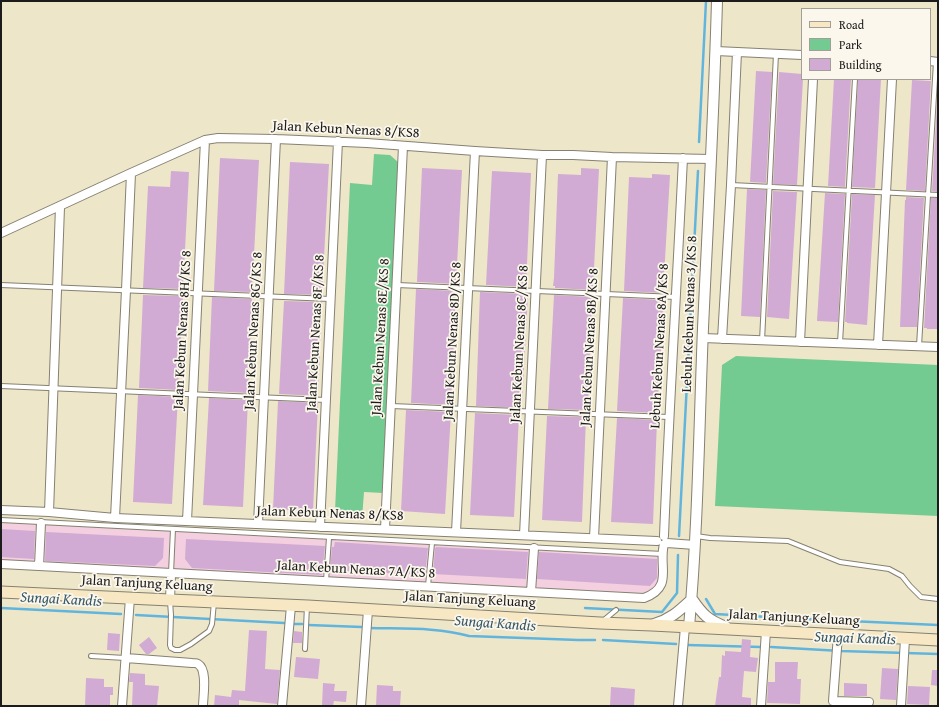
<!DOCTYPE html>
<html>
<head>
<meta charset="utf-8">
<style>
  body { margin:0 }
  #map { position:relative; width:939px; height:707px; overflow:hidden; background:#eee6c9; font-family:"Gentium Book Plus",serif }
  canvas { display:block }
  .frame { position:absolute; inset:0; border:2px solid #1c1c1c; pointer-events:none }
  .legend { position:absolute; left:801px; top:8px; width:130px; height:72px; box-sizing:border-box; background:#fbf7ec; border:1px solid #a29f99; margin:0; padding:5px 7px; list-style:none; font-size:12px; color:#1c1c1c }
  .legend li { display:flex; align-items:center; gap:8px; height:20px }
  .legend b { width:20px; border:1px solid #a29f99 }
</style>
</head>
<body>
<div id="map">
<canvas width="939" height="707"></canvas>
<div class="frame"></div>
<ul class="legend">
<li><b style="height:5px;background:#f7e8c3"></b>Road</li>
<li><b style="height:11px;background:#73cb91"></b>Park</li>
<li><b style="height:11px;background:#d1abd4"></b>Building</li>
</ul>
</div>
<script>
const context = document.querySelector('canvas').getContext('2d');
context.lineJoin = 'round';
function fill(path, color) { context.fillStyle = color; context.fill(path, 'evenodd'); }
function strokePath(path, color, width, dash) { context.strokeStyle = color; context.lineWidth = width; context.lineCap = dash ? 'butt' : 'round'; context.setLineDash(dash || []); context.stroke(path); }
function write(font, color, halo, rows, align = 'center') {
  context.font = font + ' "Gentium Book Plus",serif'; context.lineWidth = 3.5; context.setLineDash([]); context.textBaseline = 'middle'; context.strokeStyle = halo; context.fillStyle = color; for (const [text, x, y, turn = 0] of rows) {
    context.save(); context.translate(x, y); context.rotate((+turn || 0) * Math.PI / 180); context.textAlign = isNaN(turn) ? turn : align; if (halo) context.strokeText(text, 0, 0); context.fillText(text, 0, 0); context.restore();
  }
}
fill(new Path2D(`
  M 1,522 L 659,557 L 659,581 L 657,587 L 643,594 L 1,561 Z`), '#f3cfdf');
fill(new Path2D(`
  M 374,154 L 390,155 L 398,162 L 383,493 L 364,492 L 362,519 L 341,518 L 335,511 L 350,183 L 372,185 Z
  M 736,356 L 938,365 L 938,516 L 715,506 L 722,365 Z`), '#73cb91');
strokePath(new Path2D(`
  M 699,142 L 706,1
  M 679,536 L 698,171
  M 706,599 L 715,614 L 805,619 L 938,625
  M 1,608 L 121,614
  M 585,608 L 662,612 L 677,593 L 678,555
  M 136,615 L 284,623
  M 292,624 L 302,624
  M 308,625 L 362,627
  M 369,628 C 402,629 438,627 469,636 L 578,640 L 595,640
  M 603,640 L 676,644
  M 687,645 L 761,647
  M 771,647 L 841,651 L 938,654`), '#61b5dd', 2.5);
fill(new Path2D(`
  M 756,71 L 772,72 L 766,183 L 750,182 Z
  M 779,72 L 802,74 L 803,79 L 797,185 L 773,184 Z
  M 834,79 L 851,79 L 845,187 L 828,186 Z
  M 858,79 L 881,79 L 875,188 L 852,187 Z
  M 912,80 L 931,81 L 925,191 L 906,190 Z
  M 938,87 L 938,192 L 932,191 Z
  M 220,158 L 259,160 L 252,292 L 214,291 Z
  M 290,162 L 329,164 L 322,295 L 284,294 Z
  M 422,168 L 462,170 L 456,284 L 417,282 Z
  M 581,168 L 599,169 L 593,288 L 593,290 L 555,288 L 555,286 L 553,286 L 554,278 L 558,174 L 581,175 Z
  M 171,171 L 189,172 L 183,289 L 143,288 L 148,186 L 170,187 Z
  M 492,171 L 531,173 L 526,287 L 486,285 Z
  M 652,174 L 670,175 L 663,293 L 624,291 L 629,177 L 652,178 Z
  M 747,189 L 766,190 L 760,317 L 741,316 Z
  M 773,191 L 797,192 L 789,319 L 767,317 Z
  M 825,193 L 845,194 L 838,322 L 817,321 Z
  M 852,194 L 875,195 L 867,325 L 847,323 L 847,322 L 845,322 Z
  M 906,197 L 924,198 L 917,327 L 900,327 L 905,200 L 906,200 Z
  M 931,198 L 938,198 L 938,329 L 927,329 L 927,328 L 924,328 Z
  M 416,289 L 456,291 L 451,405 L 411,403 Z
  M 480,292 L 528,294 L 522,405 L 519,404 L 519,408 L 476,406 Z
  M 143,295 L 183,296 L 178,390 L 139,388 Z
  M 554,295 L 592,297 L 588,409 L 587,409 L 587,410 L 548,409 Z
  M 212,297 L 252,299 L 248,393 L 208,391 Z
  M 623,298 L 662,300 L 662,301 L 664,301 L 657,413 L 617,411 Z
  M 284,301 L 322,302 L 318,396 L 279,394 Z
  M 138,395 L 178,397 L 172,504 L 133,502 Z
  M 209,398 L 248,400 L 243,507 L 203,505 Z
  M 278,401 L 318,403 L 313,511 L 273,509 Z
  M 406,410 L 451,412 L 445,514 L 401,511 Z
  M 475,413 L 519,415 L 514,517 L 470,515 Z
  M 547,416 L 586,417 L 582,522 L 542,520 Z
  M 617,418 L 657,420 L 653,524 L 611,522 Z
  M 1,529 L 35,531 L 34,559 L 1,557 Z
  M 46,532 L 164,538 L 163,558 L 155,566 L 45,561 Z
  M 186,539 L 325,546 L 322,575 L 192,568 L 185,559 Z
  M 335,542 L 428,548 L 425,575 L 330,570 L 332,547 L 334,547 Z
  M 436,547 L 528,552 L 526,579 L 433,574 L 435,548 L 436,548 Z
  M 539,552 L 657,559 L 657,578 L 650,586 L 537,579 Z
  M 249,630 L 267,631 L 265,669 L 280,670 L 277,704 L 239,700 L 239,706 L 214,706 L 215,695 L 231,697 L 232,690 L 245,691 Z
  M 294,631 L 302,632 L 302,643 L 293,643 Z
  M 108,633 L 120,634 L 119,651 L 107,650 Z
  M 149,637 L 157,648 L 149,654 L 146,654 L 139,645 Z
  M 742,639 L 751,640 L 750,657 L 758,658 L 756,672 L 744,671 L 742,697 L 751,698 L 751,706 L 715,706 L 719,677 L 721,677 L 722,655 L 725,656 L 725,651 L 741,652 Z
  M 296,657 L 320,659 L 318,679 L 294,677 Z
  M 775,662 L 798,662 L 797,679 L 801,679 L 800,704 L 767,703 L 768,682 L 775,682 Z
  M 882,668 L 898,669 L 896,700 L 880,699 Z
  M 932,670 L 938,670 L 938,686 L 931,685 Z
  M 130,673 L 145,674 L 145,685 L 159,686 L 157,706 L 132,706 L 133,682 L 129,682 Z
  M 86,678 L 104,679 L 104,687 L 113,687 L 113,695 L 110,695 L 110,706 L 85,706 Z
  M 323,683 L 335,684 L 334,691 L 347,691 L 346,702 L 334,701 L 333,706 L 322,706 Z
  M 844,683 L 867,684 L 867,696 L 844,696 Z
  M 377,685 L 393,686 L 393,691 L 401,691 L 400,706 L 376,706 Z
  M 908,686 L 930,687 L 929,705 L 907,704 Z
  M 611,687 L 635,689 L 634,706 L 610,706 Z`), '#d1abd4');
const service = new Path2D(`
  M 731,185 L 938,195
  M 1,285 L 330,299
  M 397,285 L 676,297
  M 762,341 L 776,54
  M 840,343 L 855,79
  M 919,346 L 936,62
  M 1,386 L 326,400
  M 391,406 L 669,417
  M 1,520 L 663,554
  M 696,536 L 710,538 L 788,541 L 840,562 L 889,569 L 902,576 L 910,586 L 921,597 L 938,599
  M 171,573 L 173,529
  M 326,581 L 329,538
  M 428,586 L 432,543
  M 170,601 L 171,615 L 170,645 L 171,648 L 175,650 L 180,650 L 191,644 L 209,631 L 212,624 L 214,602
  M 604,620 L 616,610
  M 305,649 L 307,606
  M 91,656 L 125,658`);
const minor = new Path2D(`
  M 716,51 L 802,55
  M 930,61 L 938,62
  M 1,233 L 131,173 L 205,140 L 218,138 L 276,139 L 367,143 L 475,151 L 542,155 L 573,155 L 612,157 L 711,159
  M 703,338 L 938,347
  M 722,339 L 731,185 L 737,52
  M 800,342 L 813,79
  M 878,345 L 892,79
  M 1,510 L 49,512 L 115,518 L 657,541
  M 49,512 L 60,207
  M 115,518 L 126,290 L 131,173
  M 187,521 L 205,140
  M 258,524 L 276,139
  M 320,527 L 338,141
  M 385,529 L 403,146
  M 456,532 L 475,151
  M 524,535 L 542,155
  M 664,536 C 669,410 677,284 683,158
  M 594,538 L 612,157
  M 1,564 L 644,598 C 674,587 658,567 664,544 L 667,543 L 695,545
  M 39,566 L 41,523
  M 531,592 L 534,548
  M 170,600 L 171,574
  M 838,635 L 833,701 L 869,702
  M 126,658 L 192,663 C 194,663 197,663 198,664 C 208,670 203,696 203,706
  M 122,706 L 130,598
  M 282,706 L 291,606
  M 361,706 L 368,610
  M 678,706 L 685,627
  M 761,706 L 766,631
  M 901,706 L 905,639`);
const tertiary = new Path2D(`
  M 692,599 C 703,615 708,620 726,627
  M 654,624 C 671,619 679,611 692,599
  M 689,627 C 698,528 699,428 703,328 C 708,219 714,110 717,1`);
const secondary = new Path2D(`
  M 1,592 L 170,600 L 308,606 L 600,623 L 652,625 L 938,640`);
strokePath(service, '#858172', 6);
strokePath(minor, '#858172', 10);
strokePath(tertiary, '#858172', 12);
strokePath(secondary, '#858172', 13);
strokePath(service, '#fff', 4);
strokePath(minor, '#fff', 8);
strokePath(tertiary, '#fff', 10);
strokePath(secondary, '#f7e8c3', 11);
write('14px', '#1c1c1c', '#fbf7ec', [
  ["Jalan Kebun Nenas 8/KS8",346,130,3],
  ["Lebuh Kebun Nenas 3/KS 8",690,314,-88],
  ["Jalan Kebun Nenas 8H/KS 8",183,330,-87],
  ["Jalan Kebun Nenas 8G/KS 8",254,331,-87],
  ["Jalan Kebun Nenas 8F/KS 8",316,333,-87],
  ["Jalan Kebun Nenas 8E/KS 8",381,337,-87],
  ["Jalan Kebun Nenas 8D/KS 8",453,341,-87],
  ["Jalan Kebun Nenas 8C/KS 8",520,344,-87],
  ["Lebuh Kebun Nenas 8A/KS 8",660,346,-87],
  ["Jalan Kebun Nenas 8B/KS 8",590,347,-87],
  ["Jalan Kebun Nenas 8/KS8",330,514,2],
  ["Jalan Kebun Nenas 7A/KS 8",356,570,3],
  ["Jalan Tanjung Keluang",147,584,3],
  ["Jalan Tanjung Keluang",470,600,3],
  ["Jalan Tanjung Keluang",794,618,3]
]);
write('italic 15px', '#385969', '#fbf7ec', [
  ["Sungai Kandis",61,600,3],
  ["Sungai Kandis",495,624,4],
  ["Sungai Kandis",855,639,2]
]);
</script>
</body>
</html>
